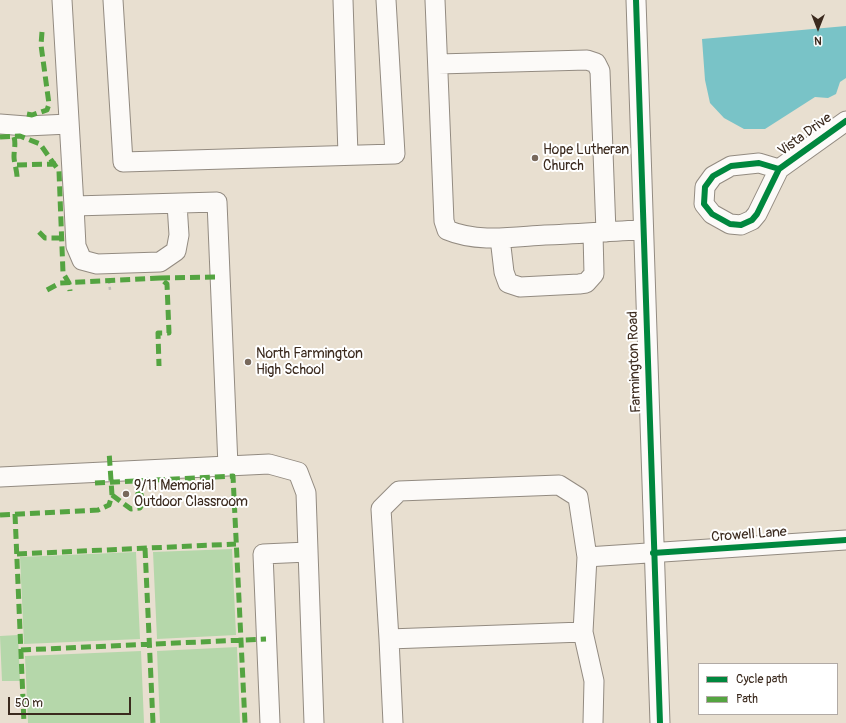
<!DOCTYPE html>
<html>
<head>
<meta charset="utf-8">
<style>
  body { margin:0 }
  #map { position:relative; width:846px; height:723px; overflow:hidden; background:#e8dfd0; font-family:Pangolin,sans-serif }
  canvas { display:block }
  .legend { position:absolute; left:698px; top:663px; width:140px; height:52px; box-sizing:border-box; background:#fff; border:1px solid #b1aaa5; margin:0; padding:5px 7px; list-style:none; font-size:12px; color:#3b2a1e }
  .legend li { display:flex; align-items:center; gap:8px; height:20px }
  .legend b { width:20px; border:1px solid #b1aaa5 }
  .north { position:absolute; left:798px; top:8px; width:40px; height:40px; -webkit-text-stroke:3px #fff; paint-order:stroke; rotate:180deg; font-size:11px; font-weight:700; line-height:16px; text-align:center; color:#3b2a1e }
  .north::after { content:''; display:block; margin:auto; width:14px; height:18px; background:#3b2a1e; clip-path:polygon(50% 0,100% 100%,50% 72%,0 100%) }
  .scale { position:absolute; left:8px; top:697px; width:123px; height:18px; box-sizing:border-box; border:2px solid #3b2a1e; border-top:0; padding-left:5px; font-size:12px; line-height:14px; white-space:nowrap; color:#3b2a1e; -webkit-text-stroke:3px #fff; paint-order:stroke }
</style>
</head>
<body>
<div id="map">
<canvas width="846" height="723"></canvas>
<ul class="legend">
<li><b style="height:5px;background:#00873e"></b>Cycle path</li>
<li><b style="height:5px;background:#54a441"></b>Path</li>
</ul>
<div class="north">N</div>
<div class="scale">50 m</div>
</div>
<script>
const context = document.querySelector('canvas').getContext('2d');
context.lineJoin = 'round';
function fill(path, color) { context.fillStyle = color; context.fill(path, 'evenodd'); }
function strokePath(path, color, width, dash) { context.strokeStyle = color; context.lineWidth = width; context.lineCap = dash ? 'butt' : 'round'; context.setLineDash(dash || []); context.stroke(path); }
function write(font, color, halo, rows, align = 'center') {
  context.font = font + ' Pangolin,sans-serif'; context.lineWidth = 4; context.setLineDash([]); context.textBaseline = 'middle'; context.strokeStyle = halo; context.fillStyle = color; for (const [text, x, y, turn = 0] of rows) {
    context.save(); context.translate(x, y); context.rotate((+turn || 0) * Math.PI / 180); context.textAlign = isNaN(turn) ? turn : align; if (halo) context.strokeText(text, 0, 0); context.fillText(text, 0, 0); context.restore();
  }
}
fill(new Path2D(`
  M 232,549 L 236,635 L 157,639 L 153,552 Z
  M 136,552 L 140,639 L 24,644 L 20,557 Z
  M 18,635 L 20,681 L 2,681 L 0,636 Z
  M 237,647 L 240,723 L 160,723 L 157,651 Z
  M 141,651 L 144,723 L 28,723 L 25,656 Z`), '#b5d7aa');
fill(new Path2D(`
  M 846,26 L 846,78 L 840,82 L 836,94 L 828,98 L 815,97 L 765,129 L 744,129 L 724,118 L 710,103 L 705,80 L 702,39 Z`), '#79c3c7');
const minor = new Path2D(`
  M 62,0 L 74,206 L 217,202 L 228,466
  M 113,0 L 123,162 L 395,154 L 386,0
  M 343,0 L 348,155
  M 435,0 L 444,221 L 447,230 C 478,243 512,237 545,235 C 578,234 610,231 643,230
  M 636,0 L 660,723
  M 438,64 L 587,60 L 596,63 L 600,71 L 606,232
  M 0,124 L 26,126 L 69,124
  M 779,169 L 759,163 L 731,166 L 713,176 L 705,187 L 704,204 L 712,214 L 730,224 L 741,225 L 752,220 L 757,214 L 779,169 L 846,121
  M 74,206 L 76,246 L 82,260 L 97,264 L 160,262 L 176,251 L 179,235 L 177,204
  M 500,238 L 504,272 L 508,283 L 520,287 L 579,284 L 586,283 L 594,274 L 593,233
  M 0,477 L 269,464 L 298,472 L 306,493 L 314,723
  M 389,639 L 381,509 L 399,491 L 559,485 L 578,497 L 587,557
  M 270,723 L 263,554 L 308,552
  M 393,723 L 389,639 L 583,632
  M 593,723 L 594,681 L 583,632 L 587,557 L 846,540`);
strokePath(minor, '#938b81', 21);
strokePath(new Path2D(`
  M 109,281 L 110,290`), '#bfbbb7', 2.5, [3, 3]);
strokePath(minor, '#fcfaf8', 19);
strokePath(new Path2D(`
  M 27,114 L 32,115 L 47,110 L 49,104 L 41,45 L 42,32
  M 0,137 L 20,136 L 40,144 L 59,171 L 63,273 L 69,283 L 70,291
  M 14,137 C 16,144 14,149 14,157 C 14,162 17,171 17,177
  M 17,165 L 56,164
  M 39,232 L 45,238 L 62,238
  M 160,278 L 220,277
  M 47,290 L 60,283 L 160,278 L 167,284 L 169,333 L 158,333 L 159,366
  M 95,483 L 233,476 L 245,723
  M 112,495 L 131,509 L 140,508 L 143,503 L 141,494 L 136,492
  M 15,514 L 24,723
  M 0,515 L 98,510 L 109,505 L 112,495 L 109,451
  M 145,548 L 153,723
  M 17,554 L 236,544
  M 21,650 L 266,639`), '#54a441', 5, [10, 5]);
strokePath(new Path2D(`
  M 636,0 L 660,723
  M 779,169 L 759,163 L 731,166 L 713,176 L 705,187 L 704,204 L 712,214 L 730,224 L 741,225 L 752,220 L 757,214 L 779,169 L 846,121
  M 653,553 L 846,540`), '#00873e', 6);
for (const [x, y, r, color] of [
  [535,158,4,"#78695c"],
  [248,362,4,"#78695c"],
  [126,494,4,"#78695c"]
]) { const dot = new Path2D(); dot.arc(x, y, r, 0, 2 * Math.PI); context.fillStyle = color; context.fill(dot); strokePath(dot, '#fff', 1.5); }
write('14px', '#3b2a1e', '#fff', [
  ["Vista Drive",805,135,-36],
  ["Farmington Road",635,362,-92],
  ["Crowell Lane",749,535,-4]
]);
write('14px', '#3b2a1e', '#fff', [
  ["Hope Lutheran",543,150],
  ["Church",543,166],
  ["North Farmington",256,354],
  ["High School",256,370],
  ["9/11 Memorial",134,486],
  ["Outdoor Classroom",134,502]
], 'left');
</script>
</body>
</html>
